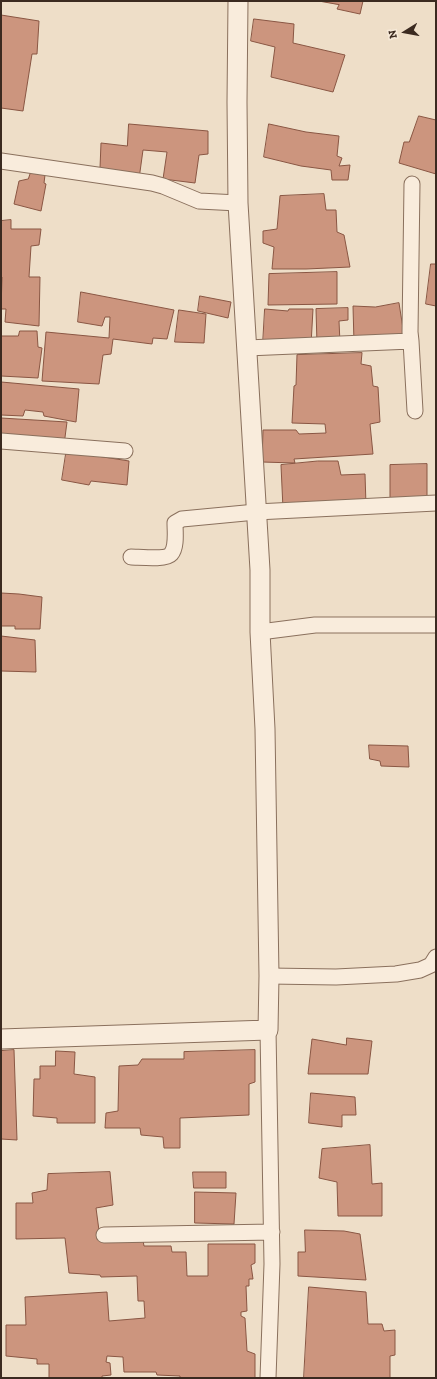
<!DOCTYPE html>
<html>
<head>
<meta charset="utf-8">
<style>
  body { margin:0 }
  #map { position:relative; width:437px; height:1379px; overflow:hidden; background:#eedec8; font-family:"Zilla Slab",serif }
  canvas { display:block }
  .frame { position:absolute; inset:0; border:2px solid #3b2a20; pointer-events:none }
  .north { position:absolute; left:385px; top:12px; width:40px; height:40px; -webkit-text-stroke:3px #f6e9d8; paint-order:stroke; rotate:259deg; font-size:11px; font-weight:700; line-height:16px; text-align:center; color:#3b2a20 }
  .north::after { content:''; display:block; margin:auto; width:14px; height:18px; background:#3b2a20; clip-path:polygon(50% 0,100% 100%,50% 72%,0 100%) }
</style>
</head>
<body>
<div id="map">
<canvas width="437" height="1379"></canvas>
<div class="frame"></div>
<div class="north">N</div>
</div>
<script>
const context = document.querySelector('canvas').getContext('2d');
context.lineJoin = 'round';
function fill(path, color) { context.fillStyle = color; context.fill(path, 'evenodd'); }
function strokePath(path, color, width, dash) { context.strokeStyle = color; context.lineWidth = width; context.lineCap = dash ? 'butt' : 'round'; context.setLineDash(dash || []); context.stroke(path); }
const building = new Path2D(`
  M 319,1 L 363,1 L 360,14 L 337,9 L 339,5 Z
  M 1,15 L 39,21 L 37,54 L 32,54 L 23,111 L 1,108 Z
  M 254,19 L 294,24 L 293,43 L 345,55 L 333,92 L 271,77 L 275,47 L 251,41 Z
  M 419,116 L 436,120 L 436,174 L 399,163 L 404,142 L 409,142 Z
  M 129,124 L 208,131 L 208,154 L 199,155 L 195,183 L 163,179 L 167,152 L 143,150 L 139,179 L 100,168 L 101,143 L 127,146 Z
  M 269,124 L 306,132 L 339,136 L 337,156 L 342,158 L 339,166 L 350,165 L 348,180 L 332,180 L 331,170 L 301,166 L 264,157 Z
  M 31,172 L 45,175 L 44,183 L 46,184 L 41,211 L 14,204 L 19,181 L 28,179 Z
  M 324,194 L 326,210 L 336,210 L 337,232 L 344,235 L 350,267 L 306,269 L 272,269 L 274,247 L 263,243 L 263,231 L 277,229 L 280,196 Z
  M 11,220 L 11,229 L 41,229 L 39,245 L 31,246 L 29,277 L 40,277 L 39,326 L 5,322 L 6,309 L 1,309 L 2,277 L 1,277 L 1,221 Z
  M 431,264 L 436,264 L 436,306 L 426,304 Z
  M 337,272 L 337,304 L 268,305 L 269,274 Z
  M 81,292 L 174,310 L 167,339 L 153,338 L 152,344 L 113,339 L 111,354 L 103,355 L 99,384 L 42,381 L 46,332 L 109,338 L 110,317 L 105,317 L 102,326 L 78,322 Z
  M 200,296 L 231,302 L 228,318 L 198,311 Z
  M 399,303 L 404,335 L 354,343 L 353,306 L 375,307 Z
  M 348,308 L 348,320 L 339,321 L 340,343 L 317,344 L 316,309 Z
  M 265,309 L 288,311 L 289,309 L 313,309 L 311,345 L 263,344 Z
  M 179,310 L 206,314 L 204,343 L 175,342 Z
  M 20,331 L 37,331 L 38,347 L 42,348 L 38,378 L 1,376 L 1,336 L 18,336 Z
  M 362,353 L 361,364 L 371,366 L 373,386 L 378,387 L 380,422 L 370,424 L 373,454 L 294,459 L 295,463 L 262,462 L 263,430 L 296,430 L 299,434 L 326,433 L 325,424 L 292,423 L 294,386 L 296,385 L 297,355 Z
  M 1,382 L 79,389 L 76,422 L 44,416 L 43,412 L 25,410 L 23,416 L 1,415 Z
  M 1,418 L 67,422 L 64,445 L 1,439 Z
  M 66,454 L 91,455 L 129,461 L 127,485 L 91,481 L 89,485 L 62,480 Z
  M 318,461 L 338,461 L 341,475 L 365,474 L 366,505 L 283,509 L 281,465 Z
  M 427,464 L 427,499 L 390,498 L 390,465 Z
  M 1,593 L 19,594 L 42,597 L 40,629 L 15,629 L 15,626 L 1,626 Z
  M 1,636 L 35,640 L 36,672 L 1,671 Z
  M 369,745 L 408,746 L 409,767 L 381,766 L 380,761 L 370,759 Z
  M 347,1038 L 372,1041 L 368,1074 L 308,1074 L 312,1039 L 346,1045 Z
  M 14,1050 L 17,1140 L 1,1139 L 1,1051 Z
  M 255,1050 L 255,1082 L 249,1084 L 249,1115 L 180,1118 L 180,1148 L 164,1148 L 163,1137 L 141,1135 L 140,1128 L 105,1128 L 106,1113 L 118,1111 L 119,1066 L 138,1065 L 142,1059 L 184,1059 L 184,1052 Z
  M 56,1051 L 75,1052 L 74,1074 L 95,1077 L 95,1123 L 57,1123 L 57,1118 L 33,1116 L 34,1079 L 40,1079 L 40,1066 L 55,1066 Z
  M 311,1093 L 355,1097 L 356,1115 L 342,1115 L 342,1127 L 309,1123 Z
  M 370,1145 L 372,1184 L 382,1183 L 382,1216 L 338,1216 L 337,1182 L 319,1178 L 322,1149 Z
  M 110,1172 L 113,1205 L 96,1208 L 100,1238 L 142,1235 L 144,1246 L 171,1246 L 172,1252 L 186,1252 L 187,1276 L 208,1276 L 208,1244 L 255,1244 L 255,1263 L 251,1265 L 253,1279 L 249,1279 L 249,1286 L 246,1286 L 247,1311 L 241,1312 L 241,1316 L 245,1318 L 247,1351 L 255,1354 L 255,1378 L 180,1378 L 180,1376 L 157,1375 L 156,1372 L 124,1372 L 123,1357 L 107,1356 L 106,1362 L 110,1363 L 111,1375 L 102,1376 L 102,1378 L 49,1378 L 49,1364 L 37,1364 L 37,1359 L 6,1356 L 6,1325 L 26,1325 L 25,1297 L 107,1292 L 109,1321 L 145,1318 L 144,1301 L 138,1301 L 137,1276 L 101,1277 L 100,1275 L 69,1273 L 65,1238 L 16,1239 L 16,1203 L 33,1203 L 32,1193 L 47,1190 L 48,1174 Z
  M 193,1172 L 226,1172 L 226,1188 L 194,1188 Z
  M 195,1192 L 236,1193 L 234,1224 L 195,1223 Z
  M 305,1230 L 344,1231 L 360,1234 L 366,1280 L 298,1276 L 298,1252 L 305,1252 Z
  M 309,1287 L 366,1292 L 368,1324 L 382,1324 L 384,1331 L 395,1330 L 395,1355 L 390,1356 L 390,1378 L 304,1378 Z`);
fill(building, '#cc957e');
strokePath(building, '#895643', 1);
const minor = new Path2D(`
  M 1,161 L 152,183 L 163,186 L 199,201 L 238,203
  M 411,341 L 415,411
  M 247,348 L 411,341 L 410,332 L 412,184
  M 1,441 L 125,451
  M 131,557 C 139,557 166,560 171,554 C 177,547 175,532 175,523 L 182,519 L 256,512 L 436,503
  M 260,632 L 315,625 L 436,625
  M 269,976 L 336,977 L 396,974 L 420,970 L 431,965 L 436,957
  M 268,1030 L 272,1264 L 268,1378
  M 104,1235 L 272,1232`);
const tertiary = new Path2D(`
  M 1,1039 L 268,1030 L 269,976 L 265,729 L 260,632 L 260,570 L 238,203 L 237,102 L 238,1`);
strokePath(minor, '#8a705d', 17);
strokePath(tertiary, '#8a705d', 21);
strokePath(minor, '#f9ecdc', 15);
strokePath(tertiary, '#f9ecdc', 19);
</script>
</body>
</html>
